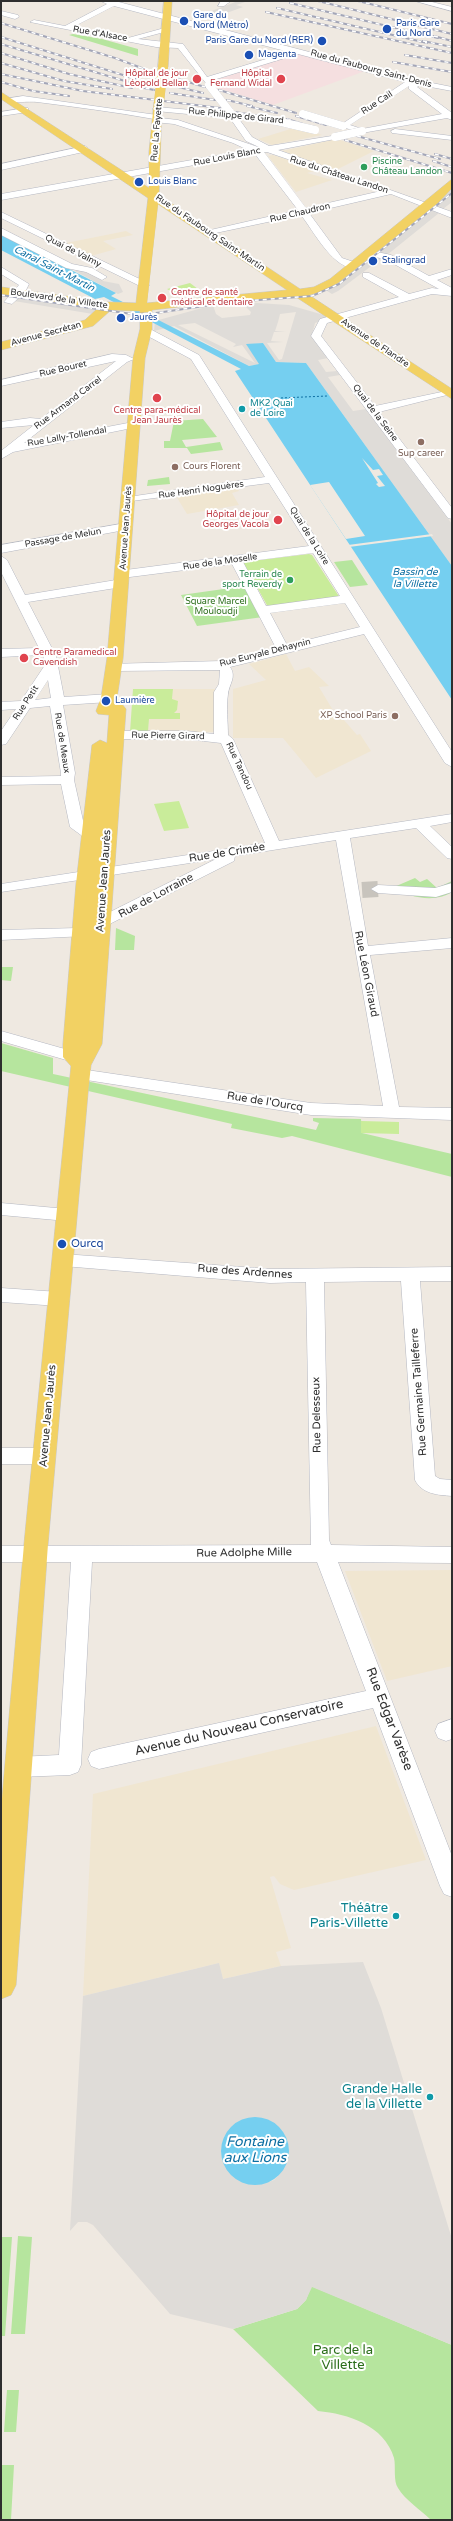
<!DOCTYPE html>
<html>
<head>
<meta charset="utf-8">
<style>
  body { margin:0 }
  #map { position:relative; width:453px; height:2521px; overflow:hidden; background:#efe9e1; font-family:"Varela Round",sans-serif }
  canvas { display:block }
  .frame { position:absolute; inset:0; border:2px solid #2e2e2e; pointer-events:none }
</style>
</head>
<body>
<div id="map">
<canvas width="453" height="2521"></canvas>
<div class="frame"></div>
</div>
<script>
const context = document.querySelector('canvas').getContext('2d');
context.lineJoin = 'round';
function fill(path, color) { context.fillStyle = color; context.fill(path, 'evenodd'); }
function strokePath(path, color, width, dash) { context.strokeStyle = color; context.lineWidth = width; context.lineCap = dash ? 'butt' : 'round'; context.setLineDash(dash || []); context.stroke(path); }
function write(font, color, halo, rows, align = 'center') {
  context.font = font + ' "Varela Round",sans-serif'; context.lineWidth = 4; context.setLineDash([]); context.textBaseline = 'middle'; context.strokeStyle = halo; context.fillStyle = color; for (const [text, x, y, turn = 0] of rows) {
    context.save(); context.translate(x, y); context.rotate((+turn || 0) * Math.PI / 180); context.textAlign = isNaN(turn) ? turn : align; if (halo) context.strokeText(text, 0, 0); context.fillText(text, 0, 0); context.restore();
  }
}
fill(new Path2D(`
  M 297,127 L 322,135 L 272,145 L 258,139 Z
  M 337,139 L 374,151 L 336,170 L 282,151 Z
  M 273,155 L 318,170 L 307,173 L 332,180 L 296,192 L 268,156 Z
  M 126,231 L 133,235 L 103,241 L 116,249 L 91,256 L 66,243 Z
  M 237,487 L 239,491 L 232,493 L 239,505 L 187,514 L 176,496 Z
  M 286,654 L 295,671 L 309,667 L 329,686 L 319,687 L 334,712 L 337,712 L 357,735 L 360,734 L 371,751 L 316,778 L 283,738 L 233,738 L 233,689 L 266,680 L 249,664 Z
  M 173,689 L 217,689 L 216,732 L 148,732 L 149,719 L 180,719 L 174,713 L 177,701 L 172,699 Z
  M 452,1570 L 452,1666 L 387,1681 L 345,1571 Z
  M 376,1726 L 426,1860 L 294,1890 L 280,1884 L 274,1876 L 270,1877 L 291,1948 L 276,1952 L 281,1966 L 223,1979 L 219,1963 L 83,1996 L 93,1794 Z`), '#f0e6d1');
fill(new Path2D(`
  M 298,53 L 365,71 L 273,105 L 218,88 L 212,81 Z`), '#f5dfe0');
fill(new Path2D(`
  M 73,34 L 102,39 L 138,49 L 138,56 L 69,35 Z
  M 203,419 L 217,437 L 182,440 L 186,447 L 220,442 L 223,450 L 191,454 L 187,448 L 164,448 L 164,441 L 170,441 L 174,421 Z
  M 169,477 L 170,484 L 147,486 L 148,480 Z
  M 352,560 L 368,585 L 350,587 L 334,562 Z
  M 245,586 L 263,617 L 197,626 L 181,595 Z
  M 415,878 L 420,882 L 427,879 L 437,888 L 452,881 L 452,892 C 436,903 408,898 394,887 Z
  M 116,928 L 135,936 L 134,950 L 115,950 Z
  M 1,967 L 13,967 L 11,981 L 1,980 Z
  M 1,1043 L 53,1058 L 53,1074 L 316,1130 L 319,1123 L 313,1121 L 313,1118 L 361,1119 L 362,1133 L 452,1154 L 452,1177 L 292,1136 L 282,1138 L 231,1128 L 232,1124 L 1,1071 Z
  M 18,2236 L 32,2237 L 25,2334 L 11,2334 Z
  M 1,2237 L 12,2237 L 5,2336 L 1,2336 Z
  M 311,2286 L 452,2345 L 452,2520 L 431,2520 C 421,2510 405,2500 398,2488 C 393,2481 396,2466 394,2458 C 384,2425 348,2414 318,2411 L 233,2329 L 297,2309 L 306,2300 Z
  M 7,2390 L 19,2390 L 16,2432 L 4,2432 Z
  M 1,2465 L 14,2465 L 11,2520 L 1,2520 Z`), '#b6e59e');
fill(new Path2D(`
  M 190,283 L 198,289 L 176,294 L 167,289 Z
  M 309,554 L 312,555 L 340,598 L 268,607 L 243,562 Z
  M 133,689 L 173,689 L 172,699 L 178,701 L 177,710 L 174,713 L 180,713 L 180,719 L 149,719 L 148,732 L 130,732 Z
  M 179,801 L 189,828 L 164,831 L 154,804 Z
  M 361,1121 L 399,1122 L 399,1134 L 361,1133 Z`), '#c9ec9a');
fill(new Path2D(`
  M 238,1 L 248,1 L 236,5 L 243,7 L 221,15 L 209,12 Z
  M 452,186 L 452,202 L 443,209 L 432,205 Z
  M 427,208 L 439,213 L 387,255 L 373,252 Z
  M 369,255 L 382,258 L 338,291 L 332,294 L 324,289 Z
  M 79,269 L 103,281 L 119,284 L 123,292 L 118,294 L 75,271 Z
  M 20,296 L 100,308 L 93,314 L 14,301 Z
  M 241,302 L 289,305 L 331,317 L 315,323 L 312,335 L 328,358 L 318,360 L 326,372 L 337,371 L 340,375 L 328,377 L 353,411 L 366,409 L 452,524 L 452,566 L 306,363 L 276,362 L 263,343 L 247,345 L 260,364 L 249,366 L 174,326 L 154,331 L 155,321 L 213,305 L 216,314 L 222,318 L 250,315 L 251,312 ZM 296,312 L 282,359 L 279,360 L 267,343 L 283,342 L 271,341 L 274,332 L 286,332 L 275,331 L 278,322 L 289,322 L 278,322 L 280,314 ZM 195,323 L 236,344 L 233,347 L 242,345 L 255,363 L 178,325 Z
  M 363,1962 L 381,2008 L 452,2239 L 452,2345 L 312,2287 L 306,2300 L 297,2309 L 233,2329 L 170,2314 L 93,2225 L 87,2222 L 78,2222 L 70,2231 L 83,1996 L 219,1963 L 223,1979 L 281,1966 ZM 282,2130 L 288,2144 L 280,2174 L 274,2180 L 266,2183 L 222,2160 L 221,2152 L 224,2136 Z`), '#dfdcd8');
fill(new Path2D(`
  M 1,234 L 116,293 L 111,296 L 249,366 L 259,364 L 246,344 L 263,343 L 276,362 L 306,363 L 452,566 L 452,700 L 235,371 L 241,369 L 104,297 L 95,299 L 1,250 Z
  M221 2151a34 34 0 1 1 68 0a34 34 0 1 1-68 0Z`), '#75cff0');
fill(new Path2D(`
  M 362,458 L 373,470 L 379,469 L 383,475 L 377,476 L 385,486 L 379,487 L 376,484 L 378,483 Z
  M 329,482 L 365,536 L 346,539 L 310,485 Z
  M 432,534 L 433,536 L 349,547 L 348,545 Z`), '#efe9e1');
strokePath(new Path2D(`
  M 257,399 L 327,396`), '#0d6fa3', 1, [2, 2]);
strokePath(new Path2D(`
  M 362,890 L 378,889`), '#c8c4bd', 16, [16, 8]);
const minor = new Path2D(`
  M 101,1 L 115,1 L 412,79 L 452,87 L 452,91 L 420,85 L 417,87 L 452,113 L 452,120 L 447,118 L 362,133 L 339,126 L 405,82 L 298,54 L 210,81 L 213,85 L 209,87 L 178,48 L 156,47 L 30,22 L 34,20 L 65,26 L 107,4 ZM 114,6 L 289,52 L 207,77 L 183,44 L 138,39 L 168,31 L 168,27 L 128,38 L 73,27 ZM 409,86 L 409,89 L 442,114 L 362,129 L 350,125 Z
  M 221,1 L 231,1 L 224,6 L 218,6 Z
  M 415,1 L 428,1 L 452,7 L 452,11 Z
  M 1,11 L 18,15 L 19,17 L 15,19 L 1,15 Z
  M 23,96 L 157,115 L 160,118 L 178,120 L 261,148 L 246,141 L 230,118 L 156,111 L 152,109 L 156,107 L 227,113 L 230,110 L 235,114 L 271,117 L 272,119 L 268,121 L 239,119 L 252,137 L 269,146 L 338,135 L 338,139 L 335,139 L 278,150 L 452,212 L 452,218 L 391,194 L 309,213 L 342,258 L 357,263 L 357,267 C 335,273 313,230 301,215 L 206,235 L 206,231 L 298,210 L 255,154 L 1,200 L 1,194 L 248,150 L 233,143 L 174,124 L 154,122 L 154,119 C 115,112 76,107 37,102 C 29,101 10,104 4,99 ZM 264,152 L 267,152 L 381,191 L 306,208 Z
  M 25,108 L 28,108 L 28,112 L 1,116 L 1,112 Z
  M 395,129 L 452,136 L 452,140 L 392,133 L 391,131 Z
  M 85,146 L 89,149 L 88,151 L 1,170 L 1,164 Z
  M 1,212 L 148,283 L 150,285 L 142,287 L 1,218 Z
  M 1,228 L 72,264 L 92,268 L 107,277 L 102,280 L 86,272 L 66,268 L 1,235 Z
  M 368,250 L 391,255 L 429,276 L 452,269 L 452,275 L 437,280 L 452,288 L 452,296 L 432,294 L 327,323 L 321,336 L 375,406 L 451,390 L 451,394 L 379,412 L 452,508 L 452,519 L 448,518 L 311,336 L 320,319 L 399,297 L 363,277 L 363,273 L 369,273 L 409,294 L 432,288 L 439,289 L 385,259 L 365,255 L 365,251 Z
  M 1,267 L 29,284 L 25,292 L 12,304 L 4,302 L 19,285 L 1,274 Z
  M 142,329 L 150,329 L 199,355 L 452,752 L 452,767 L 445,763 L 364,634 L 230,667 C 237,677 229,684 228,694 C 226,707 228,722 228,735 L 233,739 L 279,841 L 452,814 L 452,822 L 430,826 L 452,847 L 452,859 L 447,858 L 416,828 L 350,838 L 368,946 L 452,938 L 452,948 L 370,955 L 399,1107 L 452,1108 L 452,1120 L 311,1115 L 80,1079 L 74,1078 L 72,1074 L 74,1070 L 80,1069 L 311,1103 L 383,1106 L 336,840 L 235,856 L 234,861 L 86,936 L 1,940 L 1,930 L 78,928 L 216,859 L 1,892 L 1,884 L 265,843 L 221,743 L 186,739 L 116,739 L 109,735 L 116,731 L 186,731 L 214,734 L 214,692 L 219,684 L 220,670 L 113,671 L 107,667 L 108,664 L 222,661 L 276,648 L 232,564 L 122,578 L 116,574 L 118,571 L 309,546 L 269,483 L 124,502 L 122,500 L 128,497 L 265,477 L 191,359 L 142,333 ZM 313,553 L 340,596 L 266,606 L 243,562 ZM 345,603 L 360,627 L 287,645 L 270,613 Z
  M 112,354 L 126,355 L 134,359 L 127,362 L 24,443 L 133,422 L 138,425 L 137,427 L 13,452 L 1,459 L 1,451 L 34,425 L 1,428 L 1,422 L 30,418 L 41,419 L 116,361 L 1,386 L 1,380 Z
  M 126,523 L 132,527 L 130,529 L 1,553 L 1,545 Z
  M 1,556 L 7,560 L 25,595 L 122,579 L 128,583 L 122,587 L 28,602 L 56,656 L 64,697 L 109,694 L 116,698 L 109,702 L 63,705 L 75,773 L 74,780 L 84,825 L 97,835 L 95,838 L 85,838 L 70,827 L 61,784 L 1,785 L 1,777 L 61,776 L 61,773 L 50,706 L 30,708 L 6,744 L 1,745 L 1,731 L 16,709 L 1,710 L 1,702 L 21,701 L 45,665 L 43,655 L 1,657 L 1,649 L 39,648 L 1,572 ZM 48,680 L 51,698 L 35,700 Z
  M 452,883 L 452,892 L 436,897 L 378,893 L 371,889 L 378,885 L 435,888 Z
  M 1,1031 L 79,1053 L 81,1057 L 79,1061 L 73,1062 L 1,1041 Z
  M 1,1203 L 67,1209 L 73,1211 L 76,1215 L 73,1219 L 67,1221 L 1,1215 Z
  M 63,1254 L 270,1269 L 452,1267 L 452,1281 L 420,1281 L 435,1476 L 440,1479 L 452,1480 L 452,1496 C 438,1495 422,1494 415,1480 L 401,1281 L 324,1282 L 329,1540 L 331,1545 L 452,1547 L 452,1563 L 338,1562 L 452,1856 L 452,1897 L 444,1894 L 440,1886 L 373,1708 L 99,1769 L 91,1766 L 88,1759 L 91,1752 L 99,1749 L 366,1691 L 317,1562 L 92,1562 L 81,1765 L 78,1772 L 70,1775 L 18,1777 L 10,1774 L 7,1767 L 10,1760 L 18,1757 L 59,1755 L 71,1562 L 1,1562 L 1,1546 L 311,1545 L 306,1282 L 270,1283 L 63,1266 L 57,1265 L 54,1260 L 57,1255 Z
  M 1,1288 L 59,1292 L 65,1294 L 68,1299 L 65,1304 L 59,1306 L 1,1302 Z
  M 1,1448 L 44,1448 L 51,1451 L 54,1456 L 51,1461 L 44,1464 L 1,1464 Z
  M 452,1719 L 452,1739 L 446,1741 L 438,1738 L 435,1731 L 438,1724 Z`);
const major = new Path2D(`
  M 164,1 L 172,1 L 168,67 L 163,70 L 158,67 Z
  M 1,92 L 149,188 L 149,152 L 154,102 L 162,100 L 159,195 L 300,289 L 314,287 L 330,279 L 452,179 L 452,188 L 438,203 L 338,283 L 321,292 L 309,295 L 452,389 L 452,399 L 296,297 L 222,302 L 152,310 L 152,329 L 145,358 L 123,658 L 117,698 L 126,709 L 102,1044 L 91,1065 L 88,1093 L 48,1544 L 16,1985 L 11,1995 L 1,1999 L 1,1810 L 24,1544 L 71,1066 L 63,1057 L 63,1044 L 76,884 L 92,745 L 100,740 L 107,743 L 109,715 L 98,714 L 96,711 L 101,698 L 107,658 L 133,358 L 140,329 L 140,311 L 111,310 L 93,326 L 1,350 L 1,342 L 85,320 L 98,308 L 1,295 L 1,287 L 108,302 L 136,303 L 148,198 L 1,99 ZM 158,204 L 287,290 L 147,303 Z`);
strokePath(minor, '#b4b7c1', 1);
strokePath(major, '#c9c9c9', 1);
fill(minor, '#fff');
fill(major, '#f2d163');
const rail = new Path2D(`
  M 318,1 L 452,34
  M 358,1 L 452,24
  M 290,3 L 438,38
  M 277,8 L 427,43
  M 266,12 L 452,53
  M 1,23 L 115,58 L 155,73
  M 434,36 L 452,41
  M 1,37 L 155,85
  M 423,41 L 452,47
  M 1,44 L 135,84
  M 1,53 L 69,74 L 132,88
  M 405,55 L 452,63
  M 393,62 L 452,72
  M 1,63 L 64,81 L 112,89
  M 1,74 L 83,91 L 220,108
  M 171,77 L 205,87
  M 1,82 L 33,91 L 69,96
  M 130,85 L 154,90
  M 170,85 L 203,93
  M 219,90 L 296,113
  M 170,93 L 215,100
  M 227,100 L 252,106
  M 247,106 L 277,113
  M 216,109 L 260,116
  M 296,116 L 326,125
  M 287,119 L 303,124
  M 357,136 L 440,159
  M 345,140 L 452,173
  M 435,154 L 452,159
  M 433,161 L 452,167
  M 1,295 L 132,314 L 156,313 L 232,302 L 312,296 L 339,284 L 452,193`);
strokePath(rail, '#a3a6b8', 2);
strokePath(rail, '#fff', 1.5, [4]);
const minorBridge = new Path2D(`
  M 209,85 L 230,112
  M 303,114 L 343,126
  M 268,119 L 315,130
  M 335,137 L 362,131`);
const majorBridge = new Path2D(`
  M 159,102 L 163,67`);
strokePath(minorBridge, '#b4b7c1', 8, []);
strokePath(majorBridge, '#c9c9c9', 10, []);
strokePath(minorBridge, '#fff', 8);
strokePath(majorBridge, '#f2d163', 10);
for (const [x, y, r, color] of [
  [184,21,5,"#1a4fb4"],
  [387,29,5,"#1a4fb4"],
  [322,41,5,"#1a4fb4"],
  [249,55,5,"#1a4fb4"],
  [197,79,5,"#e0444e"],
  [281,79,5,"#e0444e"],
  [364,167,4,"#2e9e5b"],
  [139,182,5,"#1a4fb4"],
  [373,261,5,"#1a4fb4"],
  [162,298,5,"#e0444e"],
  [121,318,5,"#1a4fb4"],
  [157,398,5,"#e0444e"],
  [242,409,4,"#0f9aa8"],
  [421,442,4,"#8d6e63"],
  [175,467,4,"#8d6e63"],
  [278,520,5,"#e0444e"],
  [290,580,4,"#2e9e5b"],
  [24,658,5,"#e0444e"],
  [106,701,5,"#1a4fb4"],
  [395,716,4,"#8d6e63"],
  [62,1244,5,"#1a4fb4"],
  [396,1916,4,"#0f9aa8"],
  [430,2097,4,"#0f9aa8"]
]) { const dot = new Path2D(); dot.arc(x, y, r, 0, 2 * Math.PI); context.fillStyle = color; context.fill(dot); strokePath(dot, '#fff', 1.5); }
write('9px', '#164399', '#fff', [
  ["Gare du",193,16],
  ["Nord (Métro)",193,26],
  ["Paris Gare",396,24],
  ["du Nord",396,34],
  ["Paris Gare du Nord (RER)",313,41,"right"],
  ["Magenta",258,55],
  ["Louis Blanc",148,182],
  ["Stalingrad",382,261],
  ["Jaurès",130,318],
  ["Laumière",115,701]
], 'left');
write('9px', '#2e2e2e', '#fff', [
  ["Rue d'Alsace",100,34,10],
  ["Rue du Faubourg Saint-Denis",371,69,15],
  ["Rue Cail",377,103,-33],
  ["Rue Philippe de Girard",236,116,6],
  ["Rue La Fayette",157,130,-85],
  ["Rue Louis Blanc",227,157,-11],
  ["Rue du Château Landon",339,175,18],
  ["Rue Chaudron",300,213,-13],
  ["Rue du Faubourg Saint-Martin",210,233,34],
  ["Quai de Valmy",73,251,27],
  ["Boulevard de la Villette",59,299,8],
  ["Avenue Secrétan",46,334,-15],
  ["Avenue de Flandre",375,343,34],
  ["Rue Bouret",63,369,-13],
  ["Rue Armand Carrel",68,403,-37],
  ["Quai de la Seine",375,413,53],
  ["Rue Lally-Tollendal",67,437,-10],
  ["Rue Henri Noguères",201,490,-8],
  ["Avenue Jean Jaurès",126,528,-86],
  ["Quai de la Loire",309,536,58],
  ["Passage de Melun",63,538,-10],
  ["Rue de la Moselle",220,562,-8],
  ["Rue Euryale Dehaynin",265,653,-14],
  ["Rue Petit",26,703,-57],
  ["Rue Pierre Girard",168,736,1],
  ["Rue de Meaux",62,743,81],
  ["Rue Tandou",239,766,65]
]);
write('9px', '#be3a42', '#fff', [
  ["Hôpital de jour",188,74],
  ["Léopold Bellan",188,84],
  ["Hôpital",272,74],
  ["Fernand Widal",272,84],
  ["Centre de santé",171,293,"left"],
  ["médical et dentaire",171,303,"left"],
  ["Centre para-médical",157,411,"center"],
  ["Jean Jaurès",157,421,"center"],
  ["Hôpital de jour",269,515],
  ["Georges Vacola",269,525],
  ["Centre Paramedical",33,653,"left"],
  ["Cavendish",33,663,"left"]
], 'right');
write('9px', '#27864d', '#fff', [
  ["Piscine",372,162],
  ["Château Landon",372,172],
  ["Terrain de",282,575,"right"],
  ["sport Reverdy",282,585,"right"]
], 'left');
write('9px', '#0d838f', '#fff', [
  ["MK2 Quai",250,404],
  ["de Loire",250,414]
], 'left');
write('9px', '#785e54', '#fff', [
  ["Sup career",421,454],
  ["Cours Florent",183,467,"left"],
  ["XP School Paris",387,716,"right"]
]);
write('9px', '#2c6e1b', '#fff', [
  ["Square Marcel",216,602],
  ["Mouloudji",216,612]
]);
write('italic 10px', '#0d6fa3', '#fff', [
  ["Canal Saint-Martin",54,269,27],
  ["Bassin de",415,572],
  ["la Villette",415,584]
]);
write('11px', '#2e2e2e', '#fff', [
  ["Rue de Crimée",227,853,-9],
  ["Avenue Jean Jaurès",104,881,-86],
  ["Rue de Lorraine",156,896,-28],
  ["Rue Léon Giraud",366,974,79],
  ["Rue de l'Ourcq",265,1102,9],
  ["Rue des Ardennes",245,1272,4],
  ["Rue Germaine Tailleferre",419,1392,-94],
  ["Rue Delesseux",317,1415,-91],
  ["Avenue Jean Jaurès",48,1416,-85],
  ["Rue Adolphe Mille",244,1553,-1]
]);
write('11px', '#164399', '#fff', [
  ["Ourcq",71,1244]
], 'left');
write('13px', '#2e2e2e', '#fff', [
  ["Rue Edgar Varèse",389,1719,69],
  ["Avenue du Nouveau Conservatoire",239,1728,-13]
]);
write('13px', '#0d838f', '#fff', [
  ["Théâtre",388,1909],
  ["Paris-Villette",388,1924],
  ["Grande Halle",422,2090],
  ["de la Villette",422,2105]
], 'right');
write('13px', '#2c6e1b', '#fff', [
  ["Parc de la",343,2351],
  ["Villette",343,2366]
]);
write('italic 14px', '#0d6fa3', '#fff', [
  ["Fontaine",255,2142],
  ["aux Lions",255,2158]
]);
</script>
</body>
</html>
